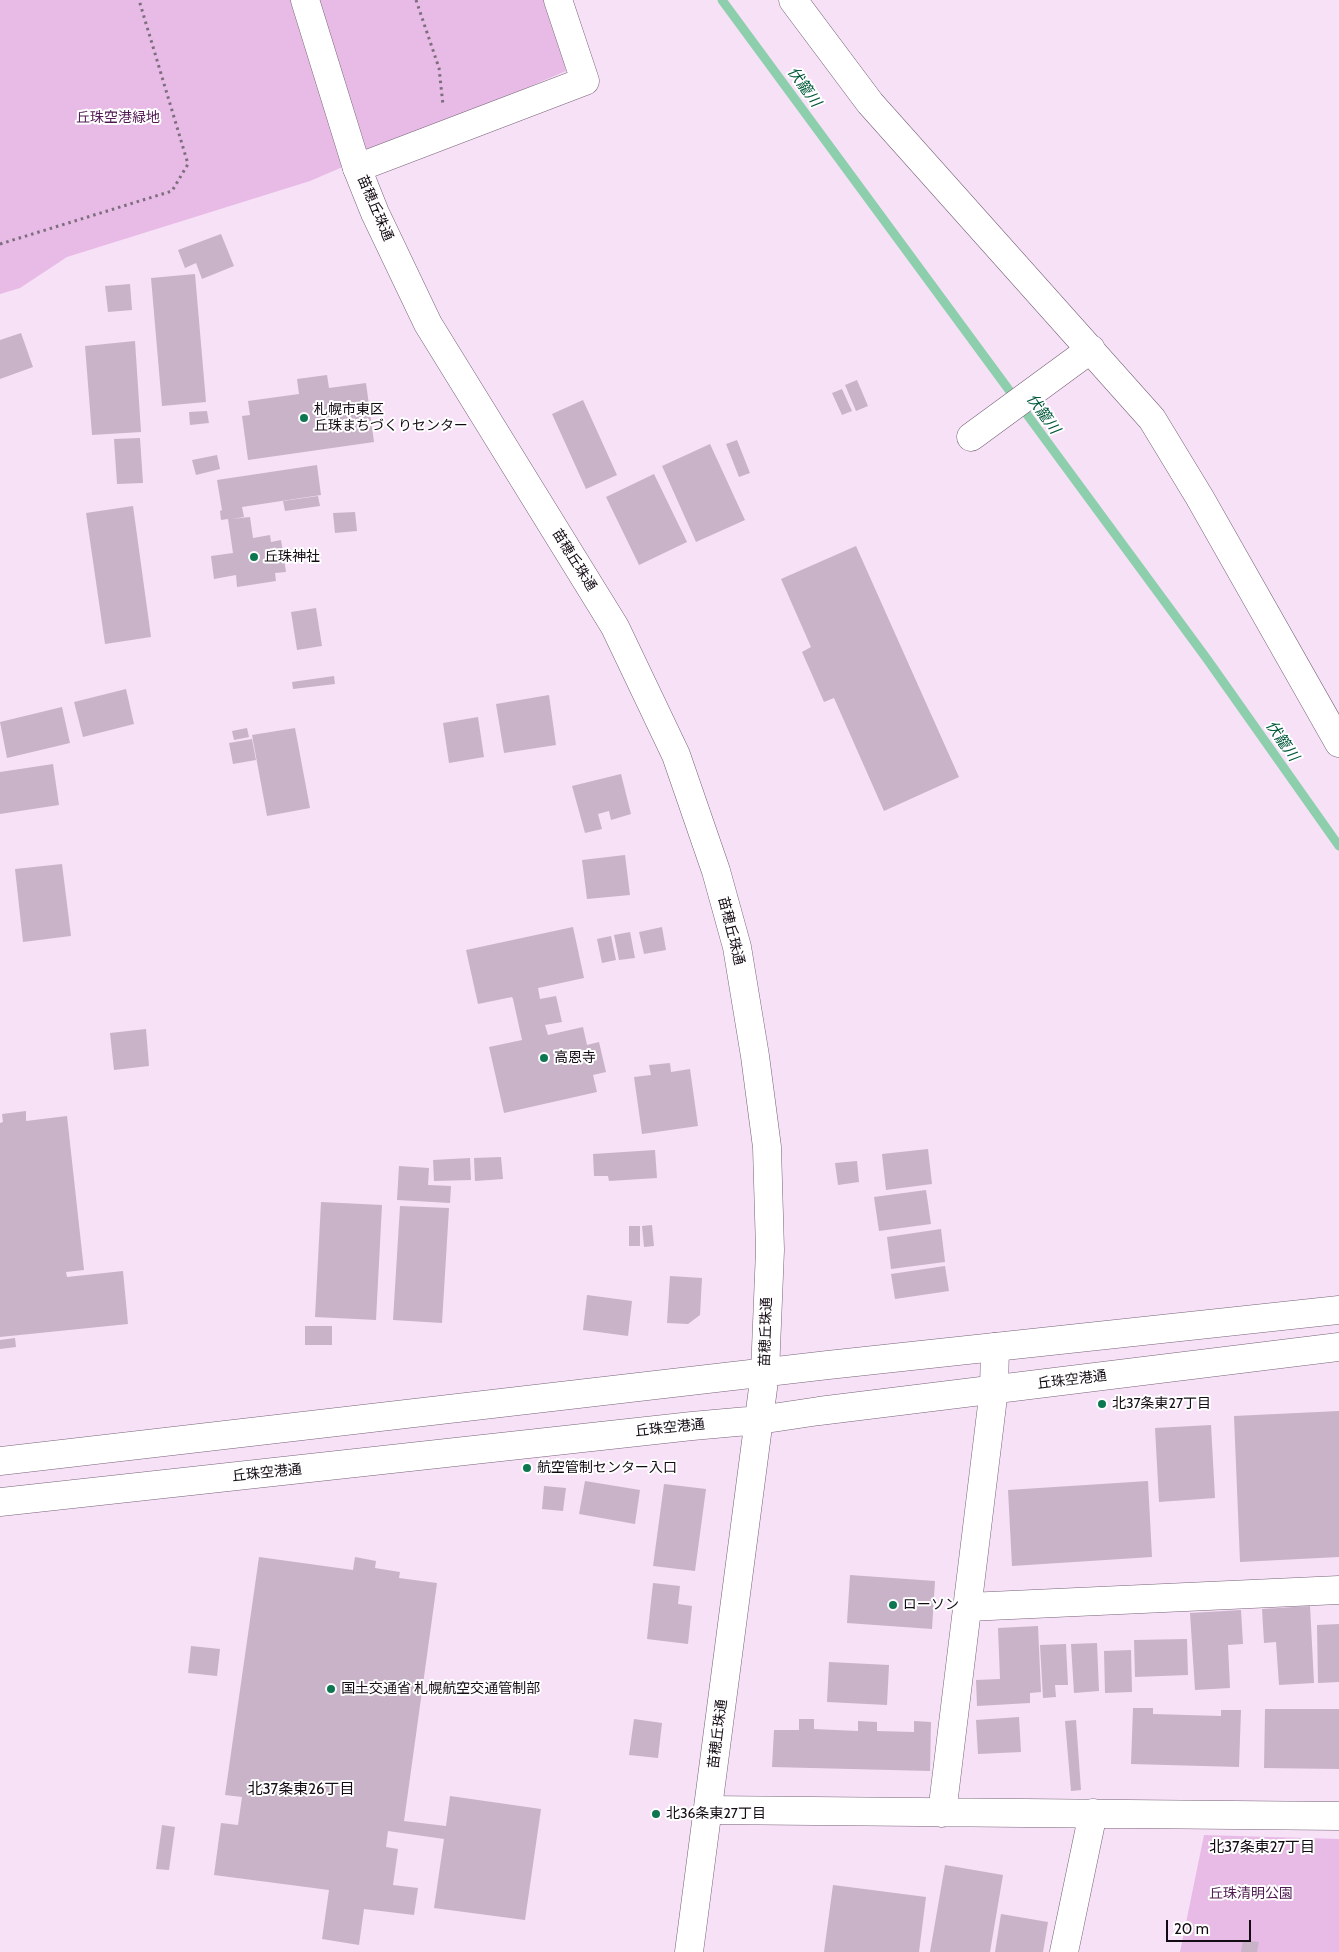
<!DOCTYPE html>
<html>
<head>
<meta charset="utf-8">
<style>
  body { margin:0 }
  #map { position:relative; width:1339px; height:1952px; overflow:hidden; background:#f7e1f7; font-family:Cabin,sans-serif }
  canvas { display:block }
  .scale { position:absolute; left:1166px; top:1920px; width:85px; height:22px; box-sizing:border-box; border:2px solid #130b13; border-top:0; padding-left:6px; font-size:15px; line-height:18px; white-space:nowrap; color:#130b13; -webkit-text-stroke:4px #fff; paint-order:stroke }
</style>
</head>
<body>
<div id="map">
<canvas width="1339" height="1952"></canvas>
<div class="scale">20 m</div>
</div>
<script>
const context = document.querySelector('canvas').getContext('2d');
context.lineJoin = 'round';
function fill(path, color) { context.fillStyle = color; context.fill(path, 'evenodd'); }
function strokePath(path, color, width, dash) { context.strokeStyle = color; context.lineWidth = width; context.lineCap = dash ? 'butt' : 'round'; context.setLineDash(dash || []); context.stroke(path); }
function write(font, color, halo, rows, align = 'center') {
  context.font = font + ' Cabin,"Noto Sans JP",sans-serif'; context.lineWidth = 4; context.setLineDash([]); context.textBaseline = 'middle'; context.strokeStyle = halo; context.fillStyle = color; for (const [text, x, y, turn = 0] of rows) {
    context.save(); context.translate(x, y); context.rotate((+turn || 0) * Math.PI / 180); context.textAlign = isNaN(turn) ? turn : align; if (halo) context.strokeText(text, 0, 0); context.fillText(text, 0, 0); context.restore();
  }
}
fill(new Path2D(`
  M 0,0 L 552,0 L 566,71 L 310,181 L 67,257 L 20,288 L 0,294 Z
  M 1204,1835 L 1339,1839 L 1339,1952 L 1180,1952 Z`), '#e7bbe6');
strokePath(new Path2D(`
  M 722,0 L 1207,659 L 1339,846`), '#8dcfad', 9);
fill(new Path2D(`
  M 221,234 L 234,266 L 202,279 L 196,263 L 185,268 L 178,250 Z
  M 195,274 L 206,402 L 162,406 L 151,278 Z
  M 130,284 L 132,310 L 108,312 L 105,286 Z
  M 21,333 L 33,367 L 0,379 L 0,340 Z
  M 135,341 L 141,432 L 92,435 L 85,346 Z
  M 327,375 L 329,388 L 366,383 L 374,442 L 248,460 L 242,416 L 250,415 L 248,401 L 299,394 L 297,379 Z
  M 857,380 L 868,406 L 856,411 L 845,385 Z
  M 842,389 L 852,411 L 842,415 L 832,393 Z
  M 583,400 L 617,475 L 586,489 L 552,414 Z
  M 207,411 L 209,423 L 190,425 L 189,412 Z
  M 140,438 L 143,483 L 117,484 L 114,439 Z
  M 737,440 L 750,473 L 739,477 L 726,444 Z
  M 710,444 L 745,520 L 696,542 L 662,466 Z
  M 217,455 L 220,469 L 196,475 L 192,460 Z
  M 317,465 L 321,495 L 242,507 L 244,517 L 232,519 L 250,517 L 253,538 L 270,535 L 271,542 L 281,540 L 286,572 L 275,573 L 276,581 L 237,587 L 236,575 L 214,579 L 211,556 L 233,553 L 228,519 L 221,520 L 220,511 L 222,510 L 217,480 Z
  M 654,474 L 687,542 L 639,565 L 606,497 Z
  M 318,496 L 320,506 L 285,511 L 283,501 Z
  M 133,506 L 151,637 L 105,644 L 86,513 Z
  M 355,512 L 357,531 L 335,533 L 333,513 Z
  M 856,546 L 959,777 L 884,811 L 834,698 L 824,702 L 802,652 L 811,647 L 781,579 Z
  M 316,608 L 322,646 L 297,650 L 291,612 Z
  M 334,676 L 335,684 L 293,689 L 292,682 Z
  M 126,689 L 134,724 L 83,737 L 74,702 Z
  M 549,695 L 556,745 L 504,753 L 496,704 Z
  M 62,707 L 70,743 L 7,758 L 0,722 Z
  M 478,717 L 484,757 L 449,763 L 443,723 Z
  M 247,728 L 249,737 L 234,740 L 232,731 Z
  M 295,728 L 310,808 L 267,816 L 252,735 Z
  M 252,739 L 256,760 L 233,764 L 229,743 Z
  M 53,764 L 59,805 L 0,814 L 0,772 Z
  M 621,774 L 631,814 L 611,820 L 609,811 L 598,814 L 602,829 L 585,833 L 572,786 Z
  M 625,855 L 630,895 L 587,899 L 582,860 Z
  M 62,864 L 71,936 L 23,942 L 15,869 Z
  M 573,927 L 584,978 L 538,988 L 540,999 L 556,996 L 562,1022 L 545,1025 L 548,1035 L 583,1027 L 587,1045 L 599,1042 L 606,1072 L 593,1075 L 597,1092 L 504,1113 L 489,1047 L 522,1040 L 513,999 L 512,997 L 478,1004 L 466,950 Z
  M 662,927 L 666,950 L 644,954 L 639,932 Z
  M 630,932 L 635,958 L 619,960 L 614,935 Z
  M 611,936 L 616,960 L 602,963 L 597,939 Z
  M 146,1029 L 149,1066 L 114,1070 L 110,1033 Z
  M 670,1063 L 671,1072 L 690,1069 L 698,1126 L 642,1134 L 634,1077 L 651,1075 L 649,1065 Z
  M 26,1111 L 26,1121 L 67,1116 L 84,1270 L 66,1272 L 67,1277 L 123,1271 L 128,1324 L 0,1337 L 0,1123 L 3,1122 L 2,1114 Z
  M 928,1149 L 932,1184 L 886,1190 L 882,1154 Z
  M 655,1150 L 657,1178 L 609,1181 L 608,1176 L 594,1176 L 593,1154 Z
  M 501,1157 L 503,1179 L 475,1181 L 474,1158 Z
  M 470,1158 L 471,1180 L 434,1181 L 433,1160 Z
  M 857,1161 L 859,1182 L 838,1185 L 835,1163 Z
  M 399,1166 L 429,1168 L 428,1185 L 451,1186 L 450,1203 L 397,1200 Z
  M 926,1190 L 931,1224 L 879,1231 L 874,1197 Z
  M 321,1202 L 382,1205 L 376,1320 L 315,1317 Z
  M 400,1206 L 449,1208 L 442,1323 L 393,1320 Z
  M 652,1225 L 654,1246 L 644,1247 L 642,1226 Z
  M 629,1226 L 640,1226 L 640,1246 L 629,1246 Z
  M 941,1229 L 945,1262 L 891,1269 L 887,1237 Z
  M 945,1266 L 949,1291 L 895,1299 L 891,1274 Z
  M 670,1276 L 702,1278 L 700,1315 L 688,1324 L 667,1323 Z
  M 587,1295 L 632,1301 L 628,1336 L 583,1330 Z
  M 305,1326 L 332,1326 L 332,1345 L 305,1345 Z
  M 15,1338 L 16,1347 L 0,1349 L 0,1340 Z
  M 1339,1411 L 1339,1557 L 1240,1562 L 1234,1416 Z
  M 1211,1425 L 1215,1498 L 1159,1502 L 1155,1428 Z
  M 585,1481 L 640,1490 L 635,1524 L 579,1514 Z
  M 1148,1481 L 1152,1557 L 1012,1566 L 1008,1490 Z
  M 664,1484 L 706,1489 L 695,1571 L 653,1566 Z
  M 544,1486 L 566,1488 L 563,1511 L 542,1509 Z
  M 259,1557 L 353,1570 L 355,1557 L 376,1561 L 375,1568 L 400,1572 L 399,1578 L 437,1583 L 404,1821 L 446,1826 L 450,1796 L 541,1809 L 525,1920 L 434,1908 L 444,1839 L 388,1831 L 386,1847 L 398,1849 L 393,1885 L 418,1888 L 414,1915 L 364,1909 L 359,1945 L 322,1939 L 329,1890 L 214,1875 L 221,1823 L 238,1825 L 242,1797 L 225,1795 Z
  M 850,1575 L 935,1581 L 932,1629 L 847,1623 Z
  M 653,1583 L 680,1586 L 678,1604 L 692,1606 L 688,1644 L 647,1639 Z
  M 1310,1606 L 1314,1683 L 1279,1685 L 1276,1642 L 1264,1643 L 1262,1609 Z
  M 1241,1610 L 1243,1644 L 1228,1645 L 1230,1688 L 1195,1690 L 1190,1613 Z
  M 1339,1624 L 1339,1682 L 1318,1683 L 1317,1625 Z
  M 1038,1626 L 1041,1692 L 1030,1693 L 1030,1703 L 977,1706 L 976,1680 L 1000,1679 L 998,1628 Z
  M 1187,1639 L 1188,1675 L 1135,1677 L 1134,1640 Z
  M 1097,1643 L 1099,1691 L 1074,1693 L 1071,1644 Z
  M 1066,1644 L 1068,1685 L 1055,1685 L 1056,1697 L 1043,1698 L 1040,1645 Z
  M 191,1646 L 220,1649 L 217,1676 L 188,1673 Z
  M 1131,1650 L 1132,1692 L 1105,1693 L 1104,1651 Z
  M 829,1662 L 889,1665 L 887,1705 L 827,1702 Z
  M 1133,1708 L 1153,1708 L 1153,1714 L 1221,1716 L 1221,1710 L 1241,1710 L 1239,1767 L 1131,1764 Z
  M 1265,1709 L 1339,1709 L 1339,1769 L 1264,1768 Z
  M 1019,1717 L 1021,1752 L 978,1754 L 976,1720 Z
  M 634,1719 L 662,1723 L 658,1758 L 629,1755 Z
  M 799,1719 L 814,1719 L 814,1729 L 858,1731 L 858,1721 L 877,1722 L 877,1731 L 914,1732 L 914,1721 L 931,1722 L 930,1771 L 772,1767 L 774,1730 L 799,1730 Z
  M 1076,1720 L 1081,1790 L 1071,1791 L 1065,1721 Z
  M 162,1825 L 175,1827 L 169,1870 L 156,1869 Z
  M 945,1865 L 1003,1875 L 990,1952 L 930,1952 Z
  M 833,1885 L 926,1897 L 919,1952 L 824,1952 Z
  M 1001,1914 L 1048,1922 L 1043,1952 L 995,1952 Z
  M 1243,1940 L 1259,1942 L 1257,1952 L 1241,1952 Z`), '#c9b3c8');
const minor = new Path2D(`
  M 793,0 L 870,103 L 1152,419 L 1200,498 L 1339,743
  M 357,168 L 585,81 L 558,0
  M 971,437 L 1091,349
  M 968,1607 L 1339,1590
  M 708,1810 L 1339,1816
  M 942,1813 L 994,1389 L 995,1347
  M 1064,1952 L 1093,1813`);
const major = new Path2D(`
  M 305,0 L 357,168 L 375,213 L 428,324 L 615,627 L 676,755 L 716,871 L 737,947 L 755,1056 L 767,1147 L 770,1250 L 765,1373 L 689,1952
  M 0,1461 L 828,1365 L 1339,1310
  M 0,1502 L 692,1426 L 759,1420 L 819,1411 L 1339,1347`);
strokePath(minor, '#766376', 29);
strokePath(major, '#766376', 29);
strokePath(new Path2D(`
  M 416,0 L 439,68 L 443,105
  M 0,244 L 172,191 L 188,164 L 139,0`), '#7d6e7d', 3, [2.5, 4]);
strokePath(minor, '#fff', 28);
strokePath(major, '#fff', 28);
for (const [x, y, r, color] of [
  [304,418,5,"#0d7751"],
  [254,557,5,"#0d7751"],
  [544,1058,5,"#0d7751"],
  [1102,1404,5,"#0d7751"],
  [527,1468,5,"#0d7751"],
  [893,1605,5,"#0d7751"],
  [331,1689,5,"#0d7751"],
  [656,1814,5,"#0d7751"]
]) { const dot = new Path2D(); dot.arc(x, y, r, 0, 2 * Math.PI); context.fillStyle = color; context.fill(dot); strokePath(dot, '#fff', 2); }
write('14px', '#501952', '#fff', [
  ["丘珠空港緑地",118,118],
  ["丘珠清明公園",1251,1894]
]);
write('14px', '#130b13', '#fff', [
  ["苗穂丘珠通",375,208,67],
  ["苗穂丘珠通",574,560,58],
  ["苗穂丘珠通",731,931,76],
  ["苗穂丘珠通",766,1332,-88],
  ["丘珠空港通",1072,1380,-7],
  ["丘珠空港通",670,1428,-6],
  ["丘珠空港通",267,1473,-6],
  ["苗穂丘珠通",718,1734,-83]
]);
write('14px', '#130b13', '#fff', [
  ["札幌市東区",314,410],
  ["丘珠まちづくりセンター",314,426],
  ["丘珠神社",264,557],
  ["高恩寺",554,1058],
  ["北37条東27丁目",1112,1404],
  ["航空管制センター入口",537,1468],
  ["ローソン",903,1605],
  ["国土交通省 札幌航空交通管制部",341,1689],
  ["北36条東27丁目",666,1814]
], 'left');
write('italic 15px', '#005739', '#fff', [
  ["伏籠川",804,87,54],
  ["伏籠川",1043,414,54],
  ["伏籠川",1282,741,55]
]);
write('15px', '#130b13', '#fff', [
  ["北37条東26丁目",301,1790],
  ["北37条東27丁目",1262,1848]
]);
</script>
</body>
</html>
